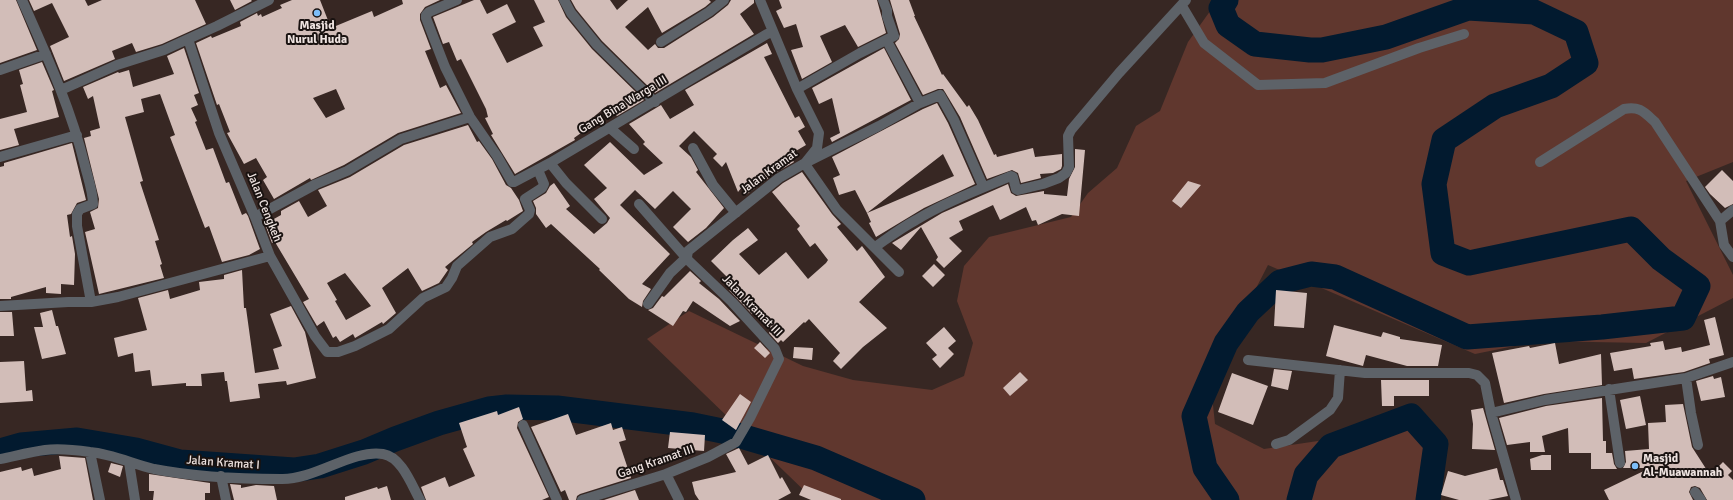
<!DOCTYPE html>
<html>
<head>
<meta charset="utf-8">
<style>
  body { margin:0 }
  canvas { display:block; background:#372723 }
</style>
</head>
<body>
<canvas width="1733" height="500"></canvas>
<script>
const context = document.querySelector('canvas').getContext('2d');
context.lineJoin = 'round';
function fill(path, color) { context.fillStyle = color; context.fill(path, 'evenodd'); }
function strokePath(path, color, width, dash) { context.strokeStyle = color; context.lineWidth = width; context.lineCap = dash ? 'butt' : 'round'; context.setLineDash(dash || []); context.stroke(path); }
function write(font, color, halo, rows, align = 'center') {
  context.font = font + ' Signika,sans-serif'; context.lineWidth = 4; context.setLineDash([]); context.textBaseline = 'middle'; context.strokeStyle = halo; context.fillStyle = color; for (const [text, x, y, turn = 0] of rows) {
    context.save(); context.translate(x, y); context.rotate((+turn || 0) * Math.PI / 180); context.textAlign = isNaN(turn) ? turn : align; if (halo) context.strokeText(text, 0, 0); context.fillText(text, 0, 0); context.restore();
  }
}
fill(new Path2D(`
  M 1218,0 L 1733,0 L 1733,162 L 1686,181 L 1733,275 L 1733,298 L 1646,343 L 1539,341 L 1475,354 L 1268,265 L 1210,377 L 1215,424 L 1264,449 L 1426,425 L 1429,500 L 814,500 L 647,339 L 689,311 L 803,366 L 853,380 L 932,390 L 964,376 L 973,343 L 957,301 L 964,266 L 989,237 L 1071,217 L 1088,193 L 1117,168 L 1136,126 L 1160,111 L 1188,42 Z`), '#60372e');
strokePath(new Path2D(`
  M 1226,0 L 1221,8 L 1228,25 L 1255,44 L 1310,50 L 1322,50 L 1386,37 L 1468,8 L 1534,12 L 1576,32 L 1586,63 L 1551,86 L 1495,106 L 1444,140 L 1434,184 L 1443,253 L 1469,263 L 1631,229 L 1661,259 L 1698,286 L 1683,318 L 1602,327 L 1467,337 L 1335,277 L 1311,274 L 1280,282 L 1248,312 L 1226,343 L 1194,416 L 1205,468 L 1227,500
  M 0,451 L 21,445 L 77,440 L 136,450 L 180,462 L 294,470 L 320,466 L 364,452 L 395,439 L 439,423 L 489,409 L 507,407 L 557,408 L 693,425 L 727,432 L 816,458 L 913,500
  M 1299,500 L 1306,475 L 1331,446 L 1411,416 L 1436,444 L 1428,500`), '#021a2f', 25);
fill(new Path2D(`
  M 0,0 L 16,0 L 37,50 L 0,63 Z
  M 29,0 L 85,0 L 88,6 L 102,0 L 195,0 L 206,24 L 162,44 L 136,52 L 132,43 L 112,51 L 115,59 L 64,81 L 50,46 L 69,37 L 52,3 L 34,11 Z
  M 230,0 L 251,0 L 252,1 L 235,10 Z
  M 292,0 L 320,0 L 331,28 L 372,11 L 374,17 L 403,4 L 402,0 L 440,0 L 425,7 L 420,14 L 420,20 L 431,49 L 425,51 L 440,88 L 446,85 L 461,113 L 398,133 L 344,165 L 311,180 L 310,178 L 274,199 L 263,180 L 267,177 L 256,158 L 244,164 L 227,133 L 230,132 L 219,104 L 217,105 L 196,43 L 211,36 L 212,38 L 241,26 L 240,22 L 257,13 L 258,16 L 261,14 L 262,17 L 282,8 L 280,5 ZM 336,89 L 345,109 L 326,118 L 313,98 Z
  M 474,0 L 480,0 L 487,14 L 507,4 L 516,22 L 492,34 L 507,63 L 543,46 L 533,27 L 545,22 L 534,0 L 558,0 L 566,17 L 592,49 L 644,100 L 617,116 L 608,105 L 585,124 L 588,128 L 574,138 L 575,140 L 515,174 L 491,135 L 493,134 L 485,118 L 488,117 L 486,109 L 461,59 L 457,61 L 449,42 L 443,44 L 433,17 Z
  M 571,0 L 610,0 L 617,10 L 628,0 L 709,0 L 711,2 L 705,7 L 662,33 L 648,7 L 625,27 L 648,50 L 655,44 L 658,48 L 664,48 L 713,17 L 728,5 L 731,0 L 754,0 L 754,3 L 740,14 L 754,34 L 655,93 L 602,41 L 576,9 Z
  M 779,0 L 877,0 L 886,33 L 858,47 L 845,25 L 820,36 L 832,62 L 802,79 L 791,50 L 803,47 L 796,24 L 784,28 L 776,11 L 782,8 Z
  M 890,0 L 909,0 L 915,16 L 914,16 L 942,75 L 943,74 L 967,107 L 969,105 L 978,120 L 994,155 L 996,154 L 997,157 L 1033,148 L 1035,157 L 1062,154 L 1062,166 L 1061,169 L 1053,173 L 1040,174 L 1041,178 L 1021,183 L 1018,173 L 1012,170 L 987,179 L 960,117 L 945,92 L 943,89 L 938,89 L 923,95 L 895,43 L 899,39 L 900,34 Z
  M 767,43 L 772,54 L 764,57 L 795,118 L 799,116 L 805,127 L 798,131 L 806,145 L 789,155 L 794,162 L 775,173 L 746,195 L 742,187 L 738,192 L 726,162 L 722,167 L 713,158 L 717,154 L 694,131 L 679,146 L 691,157 L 698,170 L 696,172 L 724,208 L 706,228 L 688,242 L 673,227 L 691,209 L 673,191 L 655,209 L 635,190 L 620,205 L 670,254 L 642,284 L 651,289 L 643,301 L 642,307 L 629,299 L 599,270 L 600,269 L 551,224 L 546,228 L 536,214 L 536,208 L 533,201 L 546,193 L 550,186 L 554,183 L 570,206 L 566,209 L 594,234 L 607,223 L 610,218 L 594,199 L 607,188 L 584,165 L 610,142 L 644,175 L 663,163 L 643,144 L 645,142 L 629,124 L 661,105 L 670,119 L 694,105 L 685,90 Z
  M 184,48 L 199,93 L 194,95 L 198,105 L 191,108 L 197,121 L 195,122 L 206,150 L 213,148 L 226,183 L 229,182 L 242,215 L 246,213 L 248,216 L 260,249 L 249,255 L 222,262 L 209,226 L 205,228 L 170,137 L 175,135 L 160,94 L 141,99 L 144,112 L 125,117 L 143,181 L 140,182 L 159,240 L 155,241 L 162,264 L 160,265 L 164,278 L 99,294 L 85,232 L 95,229 L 90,212 L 98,208 L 99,199 L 84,138 L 91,136 L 90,131 L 100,128 L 93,96 L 88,99 L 83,87 L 118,72 L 119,73 L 129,70 L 133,87 L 174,74 L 167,56 Z
  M 884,48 L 911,100 L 832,142 L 830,138 L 840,133 L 832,98 L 819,104 L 812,88 Z
  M 42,62 L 54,90 L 52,91 L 59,117 L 14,129 L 19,145 L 0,150 L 0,119 L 27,112 L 20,85 L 23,84 L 19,70 Z
  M 937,103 L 948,123 L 975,184 L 924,208 L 876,237 L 869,223 L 871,222 L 867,213 L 954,176 L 943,154 L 867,213 L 855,190 L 839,195 L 833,178 L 840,175 L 832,157 L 923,109 Z
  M 468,125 L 477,142 L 479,141 L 492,159 L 506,185 L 511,188 L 519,200 L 523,211 L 507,221 L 506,220 L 486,232 L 472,242 L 473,244 L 445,267 L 448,270 L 439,283 L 422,291 L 408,268 L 382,288 L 396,313 L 383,324 L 382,322 L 355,338 L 353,334 L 340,342 L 336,336 L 333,338 L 324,321 L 317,326 L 303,302 L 309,299 L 275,242 L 272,243 L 265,224 L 281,215 L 281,211 L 299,201 L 308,217 L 327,206 L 318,190 L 350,177 L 404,145 ZM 345,273 L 371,306 L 346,320 L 335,301 L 337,300 L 327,283 Z
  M 72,143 L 86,200 L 77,203 L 71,214 L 67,215 L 70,237 L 72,236 L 75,254 L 74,285 L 61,284 L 61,294 L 46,293 L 46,287 L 11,297 L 11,299 L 0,299 L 0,167 L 4,166 L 4,163 Z
  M 1075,149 L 1085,150 L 1079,216 L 1062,214 L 1038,225 L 1036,220 L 1032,221 L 1026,207 L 1000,220 L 993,205 L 959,221 L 963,230 L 949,238 L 962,251 L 944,268 L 936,260 L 938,257 L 921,227 L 901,250 L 892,243 L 942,213 L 1008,184 L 1011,193 L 1016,196 L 1044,191 L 1044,194 L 1067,196 L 1069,179 L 1075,167 Z
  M 1722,170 L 1733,181 L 1733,204 L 1725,208 L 1710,194 L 1705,187 Z
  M 802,172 L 832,214 L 841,224 L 837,227 L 857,251 L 862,246 L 885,277 L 859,302 L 887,328 L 863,347 L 841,369 L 833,361 L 840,353 L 809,319 L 805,323 L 804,322 L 783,342 L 781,340 L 778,343 L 769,333 L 771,329 L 755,312 L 752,314 L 729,290 L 735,285 L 711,261 L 733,240 L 748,228 L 758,240 L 739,254 L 759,275 L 786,252 L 808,279 L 826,263 L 828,260 L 815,243 L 810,247 L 797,229 L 800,226 L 772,192 L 783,183 Z
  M 1188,181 L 1201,185 L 1181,208 L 1172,201 Z
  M 934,264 L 945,275 L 933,287 L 922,276 Z
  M 242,270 L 244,308 L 246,308 L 255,373 L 279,369 L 273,349 L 282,346 L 270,314 L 291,306 L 305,332 L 316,378 L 287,385 L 286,381 L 258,384 L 260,398 L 230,402 L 227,381 L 225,381 L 224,372 L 201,374 L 202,386 L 186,386 L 186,383 L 152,386 L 150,370 L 135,372 L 133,353 L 118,357 L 114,338 L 147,330 L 138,298 L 168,290 L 170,299 L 200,290 L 199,282 L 224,279 L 224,275 Z
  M 690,271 L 701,281 L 699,283 L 719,299 L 740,321 L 730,326 L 693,301 L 686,312 L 683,311 L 673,326 L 648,310 L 653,308 L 662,296 L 664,297 Z
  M 1276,290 L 1307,293 L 1304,328 L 1274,326 Z
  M 52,310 L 56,326 L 58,326 L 66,354 L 42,359 L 34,327 L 43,327 L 40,313 Z
  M 0,312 L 12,312 L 14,336 L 0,336 Z
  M 1715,317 L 1724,355 L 1709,359 L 1710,363 L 1684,372 L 1634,379 L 1632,368 L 1614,371 L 1610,353 L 1651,346 L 1650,343 L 1663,341 L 1665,350 L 1681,347 L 1682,352 L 1710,345 L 1704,320 Z
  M 1334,325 L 1381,337 L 1383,332 L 1400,337 L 1400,339 L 1442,345 L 1438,366 L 1407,366 L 1366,355 L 1363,366 L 1326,356 Z
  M 944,327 L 956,341 L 948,348 L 954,354 L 940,368 L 932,359 L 937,355 L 926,343 Z
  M 760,342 L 770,353 L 765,358 L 754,348 Z
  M 1555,343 L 1559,364 L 1601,354 L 1602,385 L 1544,394 L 1504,403 L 1492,353 L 1529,346 L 1530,348 Z
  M 794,347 L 813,348 L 812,360 L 793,358 Z
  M 24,361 L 26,391 L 32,390 L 33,401 L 0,403 L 0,362 Z
  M 1274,369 L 1292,371 L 1288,390 L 1271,386 Z
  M 1020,372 L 1028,380 L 1010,396 L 1003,388 Z
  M 1232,373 L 1268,386 L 1253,425 L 1218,412 Z
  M 1713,376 L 1714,379 L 1721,377 L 1725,397 L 1701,401 L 1696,381 Z
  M 1381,380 L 1429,380 L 1429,396 L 1394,396 L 1394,406 L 1382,406 Z
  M 740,394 L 751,402 L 736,430 L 722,420 Z
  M 1640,396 L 1646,425 L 1626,429 L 1620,400 Z
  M 1602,398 L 1603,441 L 1606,441 L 1606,453 L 1612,453 L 1614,464 L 1617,469 L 1591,469 L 1591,453 L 1569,453 L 1568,428 L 1542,436 L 1545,452 L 1530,452 L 1530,442 L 1507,445 L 1499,418 L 1546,406 Z
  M 1683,404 L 1692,447 L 1710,475 L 1723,462 L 1732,471 L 1728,475 L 1733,480 L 1733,500 L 1707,500 L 1700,488 L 1695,486 L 1691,487 L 1689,492 L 1693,500 L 1609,500 L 1604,490 L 1650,468 L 1623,468 L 1626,462 L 1625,451 L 1649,449 L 1648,423 L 1666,422 L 1665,405 Z
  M 519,407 L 523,419 L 518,422 L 517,428 L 549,497 L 542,500 L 426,500 L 421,487 L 445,477 L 449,487 L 475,476 L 463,449 L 467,447 L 459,423 L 497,411 L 498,415 Z
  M 1483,408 L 1495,450 L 1472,449 L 1473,424 L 1471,410 Z
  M 568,414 L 576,435 L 611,423 L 613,430 L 622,427 L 626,440 L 619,442 L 631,478 L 580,494 L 577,496 L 576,500 L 569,500 L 565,490 L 561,492 L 531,427 Z
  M 670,432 L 705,435 L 704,451 L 668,448 Z
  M 739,448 L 748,465 L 768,455 L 780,479 L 782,477 L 791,493 L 778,500 L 699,500 L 695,494 L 692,482 L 736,472 L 726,454 Z
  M 1542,455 L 1551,455 L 1551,470 L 1531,470 L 1530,459 Z
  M 59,456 L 85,458 L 93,500 L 0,500 L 0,472 L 21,467 L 22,471 L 32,468 L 34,476 L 61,469 Z
  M 111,463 L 123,466 L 120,477 L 108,472 Z
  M 1497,468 L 1500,480 L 1503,480 L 1508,496 L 1488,500 L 1459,500 L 1441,495 L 1448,471 L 1465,476 Z
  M 149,474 L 210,483 L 210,493 L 205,493 L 205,500 L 153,500 L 154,491 L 149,491 Z
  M 230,484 L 241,485 L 241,488 L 256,485 L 274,486 L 277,500 L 234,500 Z
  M 804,485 L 841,499 L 841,500 L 811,500 L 799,495 Z
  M 387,486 L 391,500 L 345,500 L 345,497 L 377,487 L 378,489 Z
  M 635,490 L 639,500 L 604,500 Z`), '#d2bdb8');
strokePath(new Path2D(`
  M 22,0 C 46,54 71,108 85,166 C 88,178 93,192 93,204 L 80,209 L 77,214 L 77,226 L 91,302
  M 269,0 L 217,26 L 188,39 L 219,133 L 255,217 L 270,256 L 315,336 L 327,352 L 338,352 L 355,346 L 389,329 L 423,298 L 446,287 L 452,278 L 457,266 L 490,237 L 512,229 L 529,214 L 530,210 L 525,199 L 542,188 L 544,184 L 538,170
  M 457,0 L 429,12 L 426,15 L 426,18 L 445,67 L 470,117 L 497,156 L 512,182 L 514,182 L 550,163 L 767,34 L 773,32
  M 564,0 L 571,13 L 597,45 L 655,102
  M 1182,6 L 1204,43 L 1258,85 L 1325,83 L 1419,48 L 1464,34
  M 887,41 L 920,103
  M 661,42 L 709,12 L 724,0
  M 0,70 L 46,54
  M 797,89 L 860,53 L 894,36 L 887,16 L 887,10 L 883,0
  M 61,90 L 117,65 L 164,50 L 188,39
  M 610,128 L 634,149
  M 693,148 L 713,185 L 736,213
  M 0,157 L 77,135
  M 1540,162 L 1624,109 C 1640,106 1644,112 1655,122 L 1720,221 L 1724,245 L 1733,257
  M 550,163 L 566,183 L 602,219
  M 255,217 L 316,184 L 347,171 L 401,139 L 470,117
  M 1720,221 L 1733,210
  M 875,247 C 888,238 901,228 916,220 C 946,202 978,190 1011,176 L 1013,177 L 1016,189 L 1018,190 L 1043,184 L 1059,178 L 1066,173 L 1069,167 L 1068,136 L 1071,130 L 1119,73 L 1186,0
  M 687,257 L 688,251 L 779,178 L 805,163 L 817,148 L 819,133 L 797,89 L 760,0
  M 899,272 L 837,210 L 807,167 L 805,163 L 879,126 L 920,103 L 940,95 L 954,120 L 983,186
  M 648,304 L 670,273 L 687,257
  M 0,306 L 68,302 L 91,302 L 118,297 L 270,256
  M 1248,360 L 1365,373 L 1469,373 L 1477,375 L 1485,383 L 1491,413 L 1516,500
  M 1686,378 L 1691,413 L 1698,445
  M 1609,389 L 1620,463
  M 1491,413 L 1545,400 L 1686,378 L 1733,362
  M 523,425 L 557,500
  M 1276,444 L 1289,440 L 1330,410 L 1338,398 L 1340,370
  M 90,452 L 100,500
  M 0,459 C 15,456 30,452 45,450 C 59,448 76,450 90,452 C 112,454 133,464 154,469 C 195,477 240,479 281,479 C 315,480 352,449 383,454 C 402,457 412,486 420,500
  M 129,462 L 135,500
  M 666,474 L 679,500
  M 221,476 L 226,500
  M 1695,492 L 1701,500
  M 582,500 L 666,474 L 708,457 L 736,442 L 750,418 L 779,359 L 775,349 L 732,302 L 689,261 L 639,204`), '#5d6268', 10);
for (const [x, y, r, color] of [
  [317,13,4,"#7dbef9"],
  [1635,466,4,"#7dbef9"]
]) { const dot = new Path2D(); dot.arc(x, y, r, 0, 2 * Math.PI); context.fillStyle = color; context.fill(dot); strokePath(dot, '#191210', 1.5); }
write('bold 12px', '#eee3e0', '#191210', [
  ["Masjid",317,26],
  ["Nurul Huda",317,40],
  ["Masjid",1643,459,"left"],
  ["Al-Muawannah",1643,473,"left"]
]);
write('12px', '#eee3e0', '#191210', [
  ["Gang Bina Warga III",623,105,-31],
  ["Jalan Kramat",769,172,-36],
  ["Jalan Cengkeh",264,207,68],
  ["Jalan Kramat III",752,306,46],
  ["Gang Kramat III",656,462,-19],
  ["Jalan Kramat I",223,463,4]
]);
</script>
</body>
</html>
